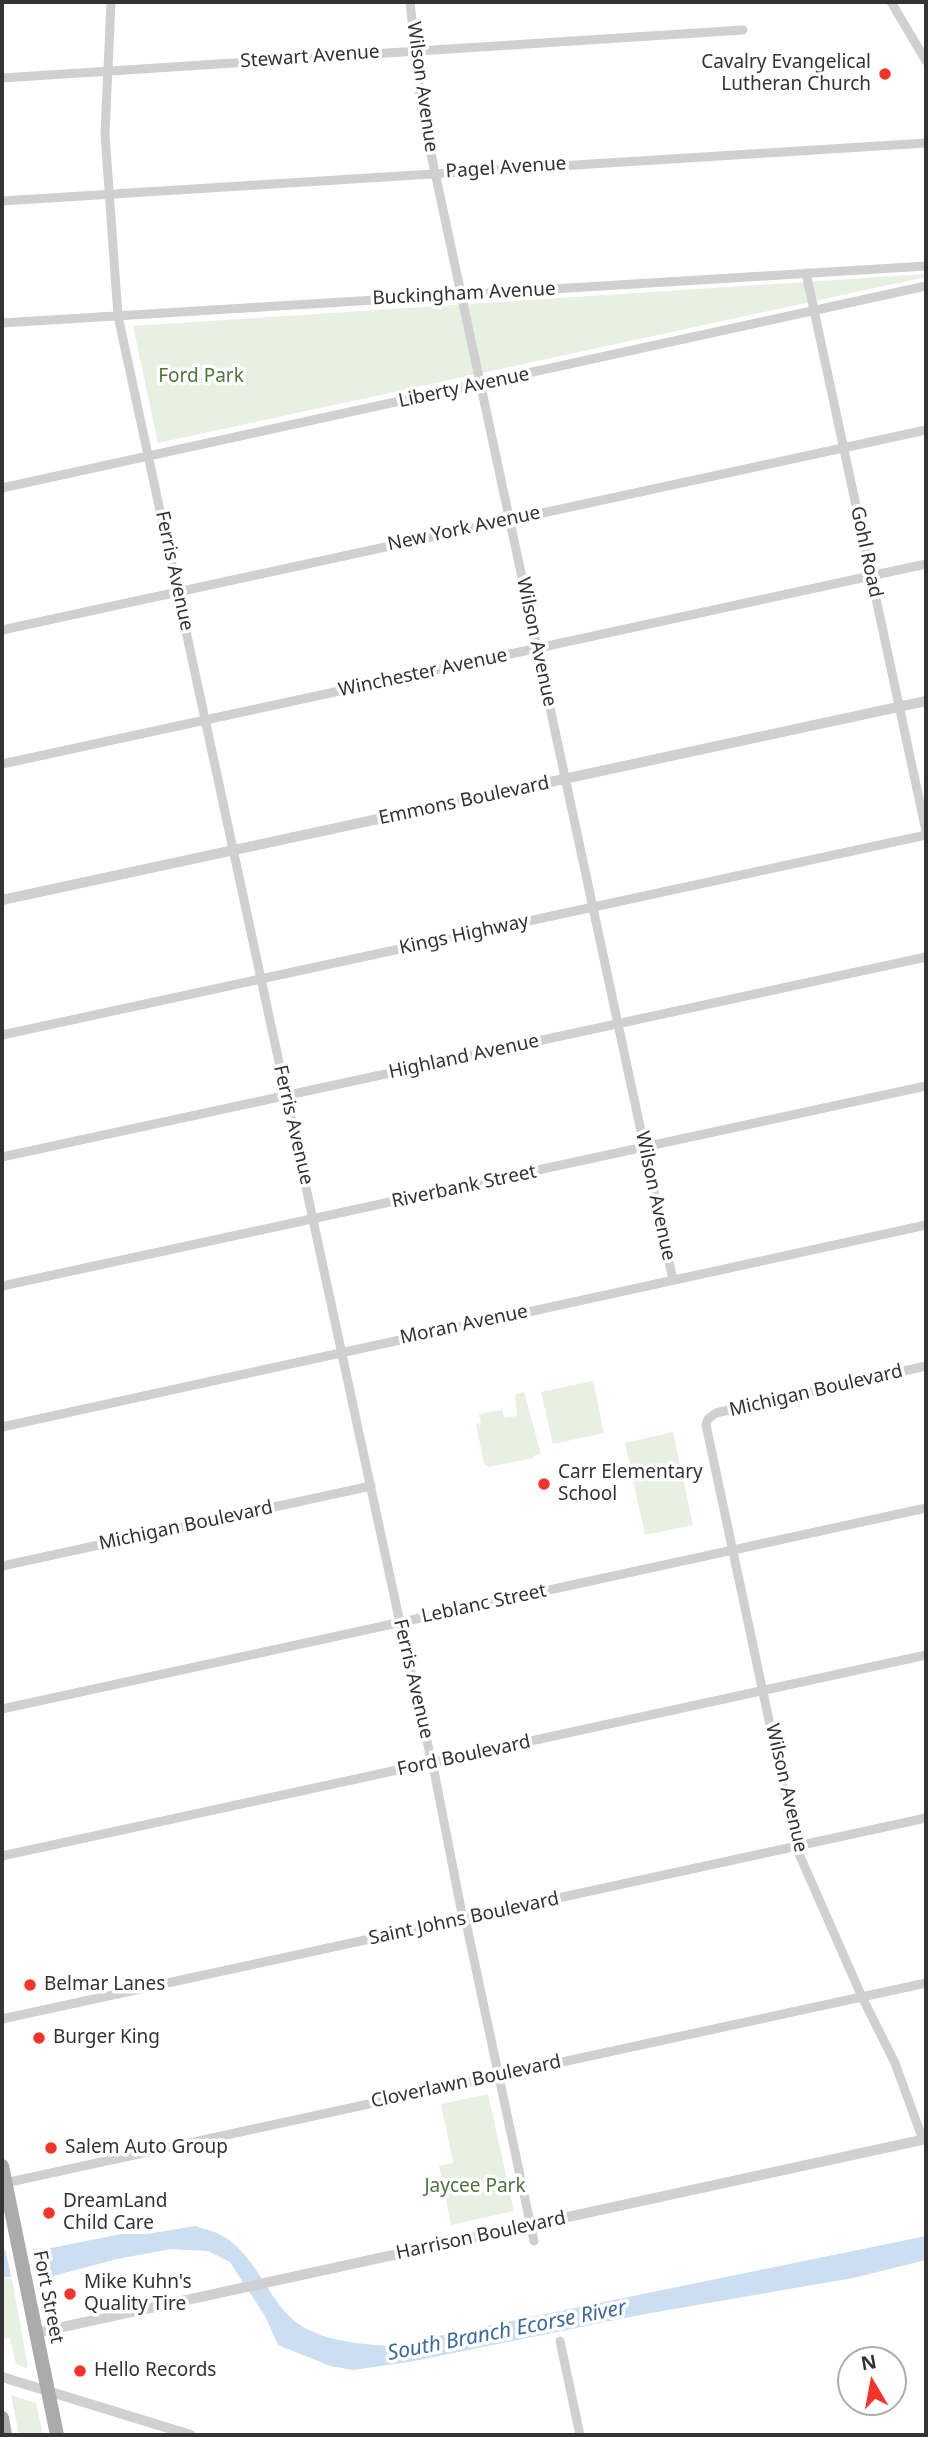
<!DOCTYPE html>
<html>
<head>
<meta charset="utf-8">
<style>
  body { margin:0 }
  #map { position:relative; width:928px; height:2437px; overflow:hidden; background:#fff; font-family:"Noto Sans",sans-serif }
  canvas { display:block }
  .frame { position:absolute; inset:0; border:4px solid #333; pointer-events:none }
  .north { position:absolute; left:837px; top:2346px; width:70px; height:70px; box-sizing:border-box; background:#fff; border:2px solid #adadad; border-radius:50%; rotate:350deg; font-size:19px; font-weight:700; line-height:28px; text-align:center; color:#333 }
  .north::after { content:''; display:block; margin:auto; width:24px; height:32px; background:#f63329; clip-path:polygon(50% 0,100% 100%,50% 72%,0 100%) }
</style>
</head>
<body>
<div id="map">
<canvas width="928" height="2437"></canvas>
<div class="frame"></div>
<div class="north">N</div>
</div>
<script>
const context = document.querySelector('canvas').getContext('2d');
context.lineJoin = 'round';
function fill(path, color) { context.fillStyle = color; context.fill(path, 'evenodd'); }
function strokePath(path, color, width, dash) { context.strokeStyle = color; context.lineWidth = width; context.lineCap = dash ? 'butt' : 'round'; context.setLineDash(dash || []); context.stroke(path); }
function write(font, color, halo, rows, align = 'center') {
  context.font = font + ' "Noto Sans",sans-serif'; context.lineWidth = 7; context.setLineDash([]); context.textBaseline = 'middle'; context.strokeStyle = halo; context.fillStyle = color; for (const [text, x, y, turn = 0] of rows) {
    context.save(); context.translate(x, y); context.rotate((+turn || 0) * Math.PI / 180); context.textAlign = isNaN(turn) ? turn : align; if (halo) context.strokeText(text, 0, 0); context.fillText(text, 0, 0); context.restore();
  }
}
fill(new Path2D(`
  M 926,274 L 926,277 L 158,443 L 133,326 Z
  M 593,1381 L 604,1433 L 553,1444 L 541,1392 Z
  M 524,1392 L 541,1454 L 533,1456 L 533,1458 L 489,1467 L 484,1463 L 476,1424 L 481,1423 L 479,1414 L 502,1410 L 504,1418 L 517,1416 L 515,1395 Z
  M 673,1432 L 693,1525 L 645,1535 L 625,1443 Z
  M 488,2094 L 514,2211 L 451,2225 L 439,2166 L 453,2163 L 441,2104 Z
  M 2,2278 L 12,2279 L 28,2367 L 26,2368 L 16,2364 L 10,2338 L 2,2339 Z
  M 11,2395 L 36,2403 L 43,2435 L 19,2435 Z`), '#e7f0e1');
fill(new Path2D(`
  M 196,2226 C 206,2230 218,2232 226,2238 C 252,2254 267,2293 287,2314 C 311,2340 356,2344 389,2346 L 926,2236 L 926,2260 L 853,2278 L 645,2314 L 409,2362 L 353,2370 L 330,2366 L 278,2345 L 266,2318 L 230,2262 L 208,2251 L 171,2249 L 117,2259 L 46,2278 L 2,2277 L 2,2250 L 51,2248 L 121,2234 L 147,2234 Z`), '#ccdef1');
fill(new Path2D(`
  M 33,2248 L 40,2280 L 12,2281 L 5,2249 Z`), '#fff');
strokePath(new Path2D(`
  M 111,2 L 105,134 L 118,316 L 400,1623 L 435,1776 L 463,1919 L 467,1927 L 534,2241
  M 410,2 L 422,112 L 673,1280
  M 891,2 L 926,61
  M 2,78 L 743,30
  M 2,201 L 926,143
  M 806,273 L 926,831
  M 2,323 L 926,266
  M 2,488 L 926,286
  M 2,630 L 926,430
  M 2,764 L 926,564
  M 2,1035 L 926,835
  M 2,1157 L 926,957
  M 2,1286 L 926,1086
  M 2,1427 L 926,1225
  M 2,1566 L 371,1486
  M 2,1709 L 926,1508
  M 2,1856 L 926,1655
  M 2,2019 L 926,1818
  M 923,2140 L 895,2063 L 862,1997 L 796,1847 L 706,1425 L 708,1419 L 716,1413 L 926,1366
  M 5,2183 L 926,1983
  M 560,2341 L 580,2435`), '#d0d0d0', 9);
strokePath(new Path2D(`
  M 2,900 L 926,701
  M 35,2333 L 926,2139
  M 2,2377 L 191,2435`), '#d0d0d0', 10);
strokePath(new Path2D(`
  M 2,2166 L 57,2435
  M 2,2418 L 5,2435`), '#ababab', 14);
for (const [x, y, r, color] of [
  [885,74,7,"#f63329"],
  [544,1484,7,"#f63329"],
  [30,1985,7,"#f63329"],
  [39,2038,7,"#f63329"],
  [51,2148,7,"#f63329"],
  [49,2213,7,"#f63329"],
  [70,2294,7,"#f63329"],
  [80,2371,7,"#f63329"]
]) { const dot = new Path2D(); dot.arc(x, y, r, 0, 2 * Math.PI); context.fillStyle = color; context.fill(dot); strokePath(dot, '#fff', 2.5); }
write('19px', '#333', '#fff', [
  ["Stewart Avenue",310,57,-4],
  ["Wilson Avenue",422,87,82],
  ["Pagel Avenue",506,168,-4],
  ["Buckingham Avenue",464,294,-3],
  ["Liberty Avenue",464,388,-12],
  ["New York Avenue",464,529,-12],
  ["Gohl Road",866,552,78],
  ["Ferris Avenue",174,571,78],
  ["Wilson Avenue",536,642,78],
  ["Winchester Avenue",423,673,-12],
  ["Emmons Boulevard",464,801,-12],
  ["Kings Highway",464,935,-12],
  ["Highland Avenue",464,1057,-12],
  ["Ferris Avenue",293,1125,77],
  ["Riverbank Street",464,1187,-12],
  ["Wilson Avenue",655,1196,78],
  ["Moran Avenue",464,1325,-12],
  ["Michigan Boulevard",816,1391,-13],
  ["Michigan Boulevard",186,1526,-12],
  ["Leblanc Street",484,1604,-12],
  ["Ferris Avenue",413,1679,77],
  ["Ford Boulevard",464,1756,-12],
  ["Wilson Avenue",786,1788,77],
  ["Saint Johns Boulevard",464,1919,-12],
  ["Cloverlawn Boulevard",466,2082,-12],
  ["Harrison Boulevard",481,2236,-12],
  ["Fort Street",48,2297,79]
]);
write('19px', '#333', '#fff', [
  ["Cavalry Evangelical",871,63,"right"],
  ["Lutheran Church",871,85,"right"],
  ["Carr Elementary",558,1473],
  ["School",558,1495],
  ["Belmar Lanes",44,1985],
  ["Burger King",53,2038],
  ["Salem Auto Group",65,2148],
  ["DreamLand",63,2202],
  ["Child Care",63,2224],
  ["Mike Kuhn's",84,2283],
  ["Quality Tire",84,2305],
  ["Hello Records",94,2371]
], 'left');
write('19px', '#4e743a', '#fff', [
  ["Ford Park",201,377],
  ["Jaycee Park",475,2187]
]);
write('italic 21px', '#376a9f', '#fff', [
  ["South Branch Ecorse River",507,2331,-11]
]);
</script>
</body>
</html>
